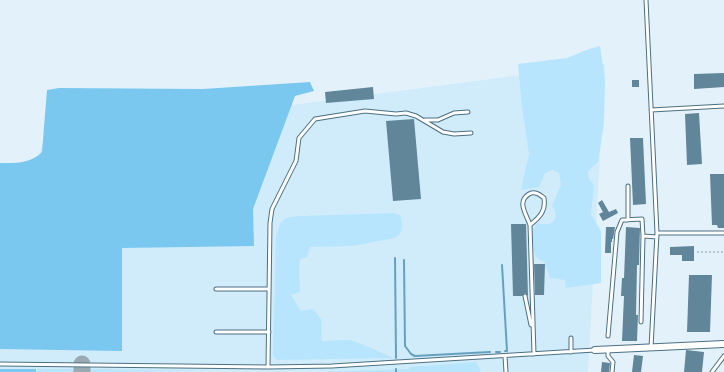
<!DOCTYPE html>
<html>
<head>
<meta charset="utf-8">
<style>
  body { margin:0 }
  canvas { display:block; background:#e3f2fa }
</style>
</head>
<body>
<canvas width="724" height="372"></canvas>
<script>
const context = document.querySelector('canvas').getContext('2d');
context.lineJoin = 'round';
function fill(path, color) { context.fillStyle = color; context.fill(path, 'evenodd'); }
function strokePath(path, color, width, dash) { context.strokeStyle = color; context.lineWidth = width; context.lineCap = dash ? 'butt' : 'round'; context.setLineDash(dash || []); context.stroke(path); }
fill(new Path2D(`
  M 605,64 L 588,372 L 0,372 L 0,174 L 32,174 L 59,100 L 292,105 Z`), '#d0ecfb');
fill(new Path2D(`
  M 600,46 L 605,79 L 604,123 L 598,162 L 588,171 L 589,179 L 594,185 L 591,214 L 601,231 L 601,283 L 566,288 L 565,280 L 550,278 L 544,261 C 531,260 533,239 533,229 L 538,223 C 541,224 546,225 548,224 C 558,222 557,211 552,206 L 561,185 L 559,173 L 553,170 L 545,173 L 539,187 L 521,190 L 529,154 L 522,107 L 518,64 L 567,58 L 589,49 Z
  M 394,213 L 400,215 C 403,225 404,232 395,238 L 352,246 L 310,247 L 307,257 L 300,259 L 299,270 L 300,292 L 291,295 L 301,311 L 313,309 L 321,319 L 322,341 L 349,340 L 367,346 L 393,358 L 278,360 L 275,359 L 273,355 L 276,236 C 282,218 282,217 302,216 Z
  M 476,362 L 481,372 L 312,372 L 409,369 L 410,367 Z
  M 37,369 L 73,369 L 77,372 L 37,372 Z
  M 91,369 L 208,371 L 88,372 Z`), '#b7e5fe');
fill(new Path2D(`
  M 310,82 L 314,91 L 295,96 L 253,209 L 254,246 L 122,248 L 122,351 L 0,349 L 0,163 C 16,163 30,164 42,152 L 47,90 L 59,88 L 203,89 Z
  M 0,369 L 36,369 L 36,372 L 0,372 Z`), '#7ac8ef');
strokePath(new Path2D(`
  M 395,258 L 396,358
  M 404,260 L 405,346 L 411,354 L 415,356 L 490,352
  M 502,265 L 507,351 L 505,351
  M 496,352 L 500,352
  M 396,369 L 396,372`), '#66a0bf', 2);
strokePath(new Path2D(`
  M 82,372 L 82,364`), '#9baab2', 17);
fill(new Path2D(`
  M 724,73 L 724,87 L 694,89 L 694,74 Z
  M 632,80 L 639,80 L 639,87 L 632,87 Z
  M 373,87 L 374,99 L 326,103 L 325,92 Z
  M 699,113 L 702,164 L 687,165 L 685,114 Z
  M 414,119 L 421,199 L 393,201 L 386,121 Z
  M 630,138 L 643,138 L 646,204 L 633,205 Z
  M 710,174 L 724,174 L 724,228 L 718,228 L 717,225 L 712,225 Z
  M 602,200 L 609,212 L 616,209 L 618,213 L 603,221 L 599,214 L 603,212 L 598,203 Z
  M 511,224 L 526,224 L 528,296 L 525,293 L 522,296 L 513,296 Z
  M 606,227 L 615,227 L 613,239 L 612,239 L 612,242 L 611,242 L 611,253 L 605,253 Z
  M 626,227 L 640,228 L 639,265 L 637,265 L 636,315 L 638,315 L 637,341 L 622,341 L 624,296 L 621,296 L 622,278 L 624,278 Z
  M 694,246 L 694,261 L 682,261 L 682,255 L 670,255 L 670,247 Z
  M 534,264 L 545,264 L 544,295 L 535,295 Z
  M 689,275 L 712,275 L 710,332 L 687,332 Z
  M 686,350 L 704,352 L 702,372 L 684,372 Z
  M 634,355 L 643,356 L 641,372 L 632,372 Z
  M 602,362 L 610,363 L 609,372 L 601,372 Z`), '#618599');
const service = new Path2D(`
  M 646,0 L 657,233 L 651,348
  M 651,110 L 724,106
  M 425,120 L 438,120 L 454,113 L 468,112
  M 628,220 L 628,186
  M 530,225 C 527,215 516,202 529,194 C 535,191 539,194 544,198 C 546,211 540,217 530,225 L 534,354
  M 657,233 L 724,233
  M 216,289 L 269,289
  M 525,296 L 531,325
  M 641,322 L 643,236
  M 216,332 L 269,332
  M 608,336 L 617,232 L 622,220 L 642,219 L 643,236 L 657,237
  M 571,338 L 571,352
  M 608,350 L 608,356 L 613,362 L 612,372
  M 505,356 L 506,372
  M 0,364 L 268,367 L 332,366 L 595,350
  M 268,367 L 270,223 L 272,209 L 296,161 L 299,138 L 315,119 L 365,111 L 396,114 L 406,113 L 416,116 L 443,132 L 454,134 L 471,133
  M 712,372 L 724,356`);
const minor = new Path2D(`
  M 595,350 L 724,344`);
strokePath(service, '#4c6f82', 5);
strokePath(minor, '#4c6f82', 8);
strokePath(new Path2D(`
  M 697,252 L 724,252`), '#93a2aa', 1, [2, 2]);
strokePath(service, '#fff', 3);
strokePath(minor, '#fff', 6);
</script>
</body>
</html>
